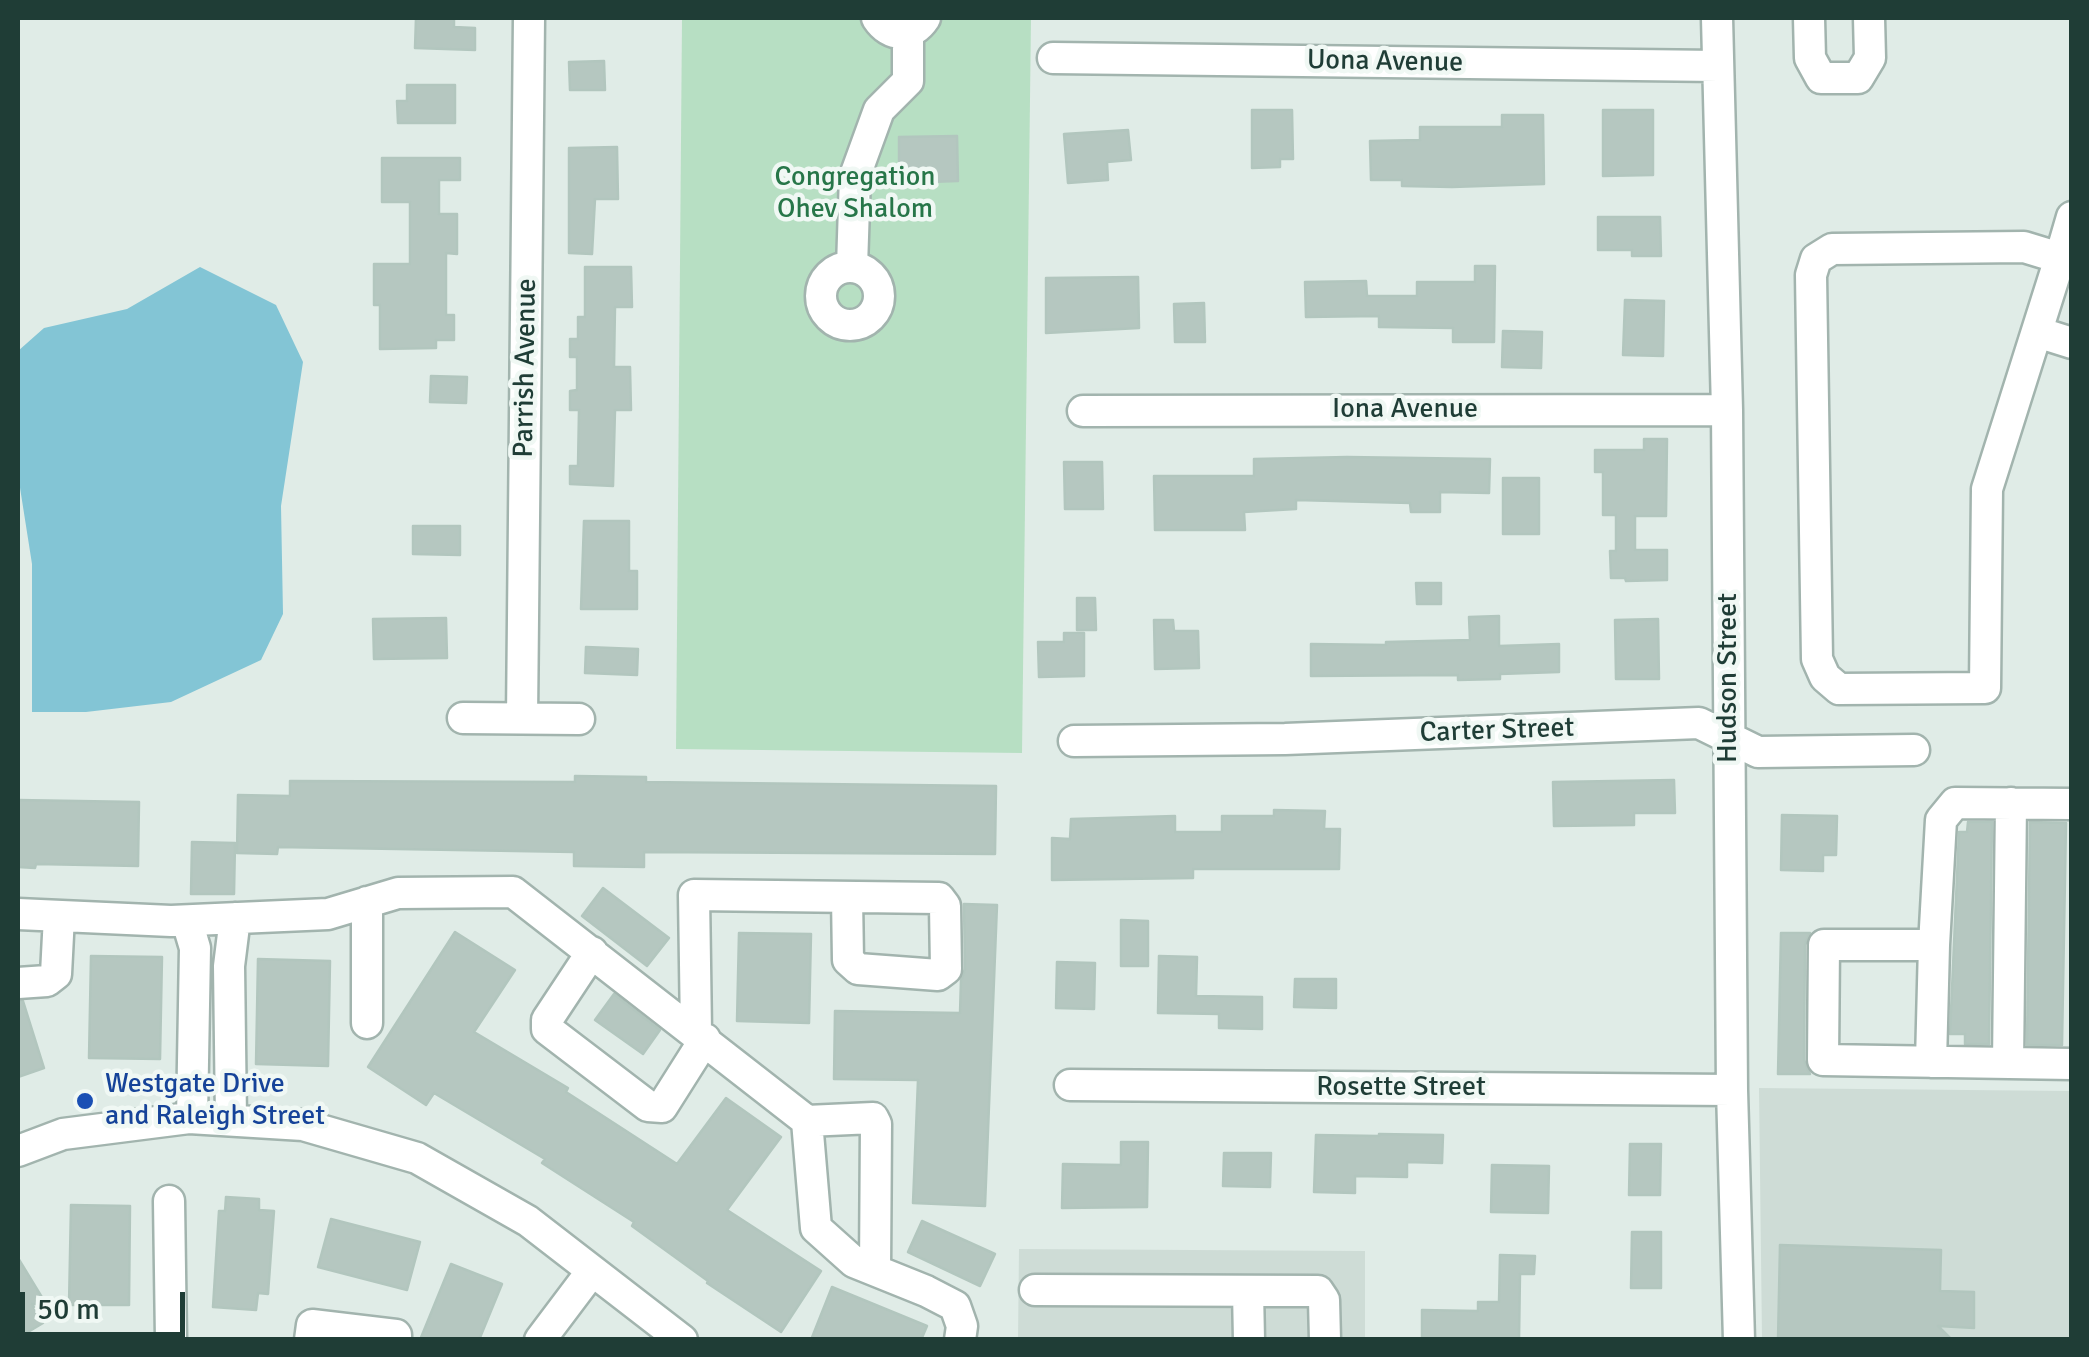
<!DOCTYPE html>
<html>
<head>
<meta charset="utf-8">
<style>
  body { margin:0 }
  #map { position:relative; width:2089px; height:1357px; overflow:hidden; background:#e0ece7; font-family:Signika,sans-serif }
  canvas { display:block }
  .frame { position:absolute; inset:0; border:20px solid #1f3d36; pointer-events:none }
  .scale { position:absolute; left:20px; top:1292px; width:165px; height:45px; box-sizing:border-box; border:5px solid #1f3d36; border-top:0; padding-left:12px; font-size:30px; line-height:35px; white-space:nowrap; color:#1f3d36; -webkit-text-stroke:8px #f0f8f4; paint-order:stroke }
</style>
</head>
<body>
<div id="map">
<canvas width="2089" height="1357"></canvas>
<div class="frame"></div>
<div class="scale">50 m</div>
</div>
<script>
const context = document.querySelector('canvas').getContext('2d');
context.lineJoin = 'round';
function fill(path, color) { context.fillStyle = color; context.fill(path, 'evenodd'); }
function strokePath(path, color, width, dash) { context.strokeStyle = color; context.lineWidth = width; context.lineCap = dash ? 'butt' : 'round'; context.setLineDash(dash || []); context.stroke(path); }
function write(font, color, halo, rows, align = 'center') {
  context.font = font + ' Signika,sans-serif'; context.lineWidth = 9; context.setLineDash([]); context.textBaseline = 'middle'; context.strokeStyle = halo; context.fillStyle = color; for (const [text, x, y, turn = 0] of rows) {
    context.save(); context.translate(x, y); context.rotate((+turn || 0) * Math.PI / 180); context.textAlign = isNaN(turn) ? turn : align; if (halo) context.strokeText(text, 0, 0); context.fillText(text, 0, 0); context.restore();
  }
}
fill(new Path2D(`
  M 1759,1088 L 2071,1091 L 2071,1339 L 1762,1339 Z
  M 1019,1249 L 1365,1251 L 1365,1339 L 1018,1340 Z`), '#cedcd6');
fill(new Path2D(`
  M 682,18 L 1031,18 L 1022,753 L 676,749 Z`), '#b7dfc3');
fill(new Path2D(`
  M 200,267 L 276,305 L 303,362 L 281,506 L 283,614 L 261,660 L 171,702 L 86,712 L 32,712 L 32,564 L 18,475 L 18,351 L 44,328 L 127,309 Z`), '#83c5d5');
const building = new Path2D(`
  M 416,18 L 454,18 L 454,27 L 475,28 L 475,50 L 415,48 Z
  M 604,61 L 605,90 L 570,90 L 569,62 Z
  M 407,85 L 455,85 L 455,123 L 398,123 L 397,101 L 407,101 Z
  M 1252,110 L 1292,110 L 1293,159 L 1280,159 L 1280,167 L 1252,168 Z
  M 1603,110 L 1653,110 L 1653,175 L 1603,176 Z
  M 1502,115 L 1543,115 L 1544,184 L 1452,187 L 1402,186 L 1402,180 L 1371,180 L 1370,141 L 1420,140 L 1420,127 L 1502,127 Z
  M 1128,130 L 1131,160 L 1107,162 L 1108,180 L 1068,183 L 1064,134 Z
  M 957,136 L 958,181 L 899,183 L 899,137 Z
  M 617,147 L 618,199 L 595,199 L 592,254 L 569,253 L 569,148 Z
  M 382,158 L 460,158 L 460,180 L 439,180 L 439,214 L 457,214 L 457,254 L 446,253 L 446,315 L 454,315 L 454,340 L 436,340 L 436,348 L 380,349 L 380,305 L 374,305 L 374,264 L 410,264 L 410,202 L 382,202 Z
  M 1598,217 L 1660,217 L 1661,256 L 1632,256 L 1632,250 L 1598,250 Z
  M 1475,266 L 1495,266 L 1494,342 L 1453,342 L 1453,328 L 1379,327 L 1379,316 L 1306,317 L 1305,282 L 1366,281 L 1367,296 L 1417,296 L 1417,282 L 1475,282 Z
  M 585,267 L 631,267 L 632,307 L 615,307 L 614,367 L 630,367 L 631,410 L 615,410 L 613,486 L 570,484 L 570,466 L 578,466 L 579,410 L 570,410 L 570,391 L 577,390 L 577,357 L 570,357 L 570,339 L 578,339 L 578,317 L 585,317 Z
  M 1138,277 L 1139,328 L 1046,333 L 1046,278 Z
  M 1625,300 L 1664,301 L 1663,356 L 1623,355 Z
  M 1204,303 L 1205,342 L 1175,342 L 1174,304 Z
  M 1503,331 L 1542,332 L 1541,368 L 1502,367 Z
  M 431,376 L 467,377 L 466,403 L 430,402 Z
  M 1644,439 L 1667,439 L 1666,516 L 1635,516 L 1635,550 L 1667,550 L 1667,580 L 1626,581 L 1625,578 L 1611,578 L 1610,551 L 1616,551 L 1616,515 L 1603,515 L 1603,472 L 1595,472 L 1595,450 L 1644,450 Z
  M 1347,457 L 1490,459 L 1489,493 L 1440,492 L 1440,512 L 1411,512 L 1410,503 L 1296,500 L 1296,509 L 1244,512 L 1245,530 L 1155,530 L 1154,476 L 1254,476 L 1254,459 Z
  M 1064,462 L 1102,462 L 1103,509 L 1065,509 Z
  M 1503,478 L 1539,478 L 1539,534 L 1503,534 Z
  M 584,521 L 629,521 L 629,571 L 637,571 L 637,609 L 581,609 Z
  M 413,526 L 460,526 L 460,555 L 413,554 Z
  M 1416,583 L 1441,583 L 1441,604 L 1417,604 Z
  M 1077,598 L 1095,598 L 1096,630 L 1077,630 Z
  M 1499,616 L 1499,646 L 1559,644 L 1559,672 L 1500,674 L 1500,679 L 1458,680 L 1458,675 L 1311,676 L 1311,644 L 1386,645 L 1386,642 L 1470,640 L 1469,617 Z
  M 446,618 L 447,658 L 374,659 L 373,619 Z
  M 1658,619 L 1659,679 L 1616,679 L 1615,620 Z
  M 1154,620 L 1173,620 L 1174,631 L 1198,631 L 1199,668 L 1155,669 Z
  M 1064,633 L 1084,633 L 1084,676 L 1039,677 L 1038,642 L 1064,642 Z
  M 586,647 L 638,649 L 637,675 L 585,673 Z
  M 575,776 L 646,777 L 646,782 L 996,786 L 995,854 L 644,852 L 644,867 L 574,866 L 574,852 L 278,847 L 277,854 L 237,853 L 238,795 L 290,796 L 290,781 L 575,782 Z
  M 1674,780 L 1675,813 L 1634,813 L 1634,825 L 1554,826 L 1553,782 Z
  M 18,800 L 139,802 L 138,866 L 36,864 L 35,868 L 18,867 Z
  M 1274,810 L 1325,811 L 1324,829 L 1340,829 L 1339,869 L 1193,869 L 1193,878 L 1052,880 L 1052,838 L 1070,839 L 1071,819 L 1175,816 L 1175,832 L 1222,832 L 1222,816 L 1274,816 Z
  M 1782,815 L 1837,816 L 1836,855 L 1823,855 L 1823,871 L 1781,870 Z
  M 1968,822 L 1992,822 L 1989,1044 L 1965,1044 L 1965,1034 L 1950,1034 L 1959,832 L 1967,832 Z
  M 2030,822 L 2066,823 L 2062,1045 L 2027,1045 Z
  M 192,842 L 235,843 L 234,894 L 191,894 Z
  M 603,888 L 669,938 L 647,966 L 582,916 Z
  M 964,904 L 997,905 L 985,1206 L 913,1203 L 918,1080 L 834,1079 L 835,1011 L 960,1013 L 961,980 L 965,969 Z
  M 1121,920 L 1148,921 L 1148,966 L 1121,966 Z
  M 455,932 L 515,970 L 474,1032 L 568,1088 L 566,1092 L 677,1164 L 726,1098 L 781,1137 L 727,1210 L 821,1271 L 781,1332 L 707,1283 L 708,1281 L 632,1226 L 634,1222 L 542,1163 L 545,1159 L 434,1093 L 426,1105 L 368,1067 Z
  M 739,933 L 811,934 L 809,1023 L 737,1021 Z
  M 1781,933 L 1810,933 L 1805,945 L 1804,1060 L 1810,1074 L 1778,1074 Z
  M 91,956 L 162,957 L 160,1059 L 89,1058 Z
  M 1159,956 L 1197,957 L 1196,996 L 1262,997 L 1262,1029 L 1219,1028 L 1219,1014 L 1158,1013 Z
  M 258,959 L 330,961 L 328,1066 L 256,1064 Z
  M 1057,962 L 1095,963 L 1094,1009 L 1056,1008 Z
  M 1295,979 L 1336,979 L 1336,1008 L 1294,1007 Z
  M 614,994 L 660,1030 L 643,1054 L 595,1020 Z
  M 18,1001 L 23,1001 L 44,1068 L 18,1077 Z
  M 1379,1134 L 1443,1135 L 1442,1163 L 1407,1162 L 1407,1177 L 1355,1176 L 1355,1193 L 1314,1192 L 1316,1135 L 1379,1136 Z
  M 1121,1142 L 1148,1142 L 1147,1207 L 1062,1208 L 1063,1164 L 1121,1165 Z
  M 1630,1144 L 1661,1144 L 1660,1195 L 1629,1195 Z
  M 1224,1153 L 1271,1153 L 1270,1187 L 1223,1186 Z
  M 1492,1165 L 1549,1166 L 1548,1213 L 1491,1212 Z
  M 226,1197 L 259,1199 L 259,1210 L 274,1211 L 268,1294 L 258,1293 L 256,1310 L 213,1307 L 219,1211 L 225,1211 Z
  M 71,1205 L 130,1206 L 129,1305 L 69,1305 Z
  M 331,1219 L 420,1242 L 407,1290 L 318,1267 Z
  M 922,1221 L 995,1254 L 980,1286 L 908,1252 Z
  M 1632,1232 L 1661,1232 L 1661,1288 L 1631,1288 Z
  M 1780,1245 L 1941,1250 L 1940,1291 L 1974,1292 L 1974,1328 L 1938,1326 L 1952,1340 L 1778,1340 Z
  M 1500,1255 L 1535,1256 L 1534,1274 L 1520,1274 L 1519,1340 L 1422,1340 L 1422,1310 L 1478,1311 L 1478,1302 L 1499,1302 Z
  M 18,1258 L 46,1304 L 32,1304 L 43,1323 L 18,1338 Z
  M 451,1264 L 502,1284 L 479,1340 L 420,1340 Z
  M 832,1287 L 927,1326 L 921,1340 L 811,1340 Z`);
fill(building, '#b5c7c0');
strokePath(building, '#b2c6be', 2.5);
const minor = new Path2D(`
  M 877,18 C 890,38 912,38 925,18
  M 1717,18 L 1727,410 L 1732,1090 L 1739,1340
  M 1809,18 L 1810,58 L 1821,78 L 1858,78 L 1870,58 L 1869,18
  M 1053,58 L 1718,66
  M 2024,247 L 2060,258 L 1987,489 L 1985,688 L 1839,689 L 1825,677 L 1817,659 L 1811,275 L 1816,259 L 1832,249 Z
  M 2060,258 L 2072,217
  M 852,267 L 855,176 L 879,110 L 908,81 L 908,33
  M821 296a29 29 0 1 1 58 0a29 29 0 1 1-58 0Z
  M 2037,332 L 2072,343
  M 1083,411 L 1727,410
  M 463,718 L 579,719
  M 522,718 L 529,18
  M 1074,741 L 1285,739 L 1699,723 L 1758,752 L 1914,750
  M 2072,804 L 1955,803 L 1941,820 L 1934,945 L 1824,945 L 1823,1060 L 2072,1064
  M 367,902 L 367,1023
  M 18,914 L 171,921 L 328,914 L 398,893 L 513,892 L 807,1121 L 816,1228 L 854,1262 L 926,1291 L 955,1306 L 962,1326 L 960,1340
  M 187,921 L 195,948 L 192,1118
  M 592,952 L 547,1020 L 547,1029 L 648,1106 L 662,1107 L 705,1039
  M 18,983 L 47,981 L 56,974 L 59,916
  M 696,1032 L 694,895 L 939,898 L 945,906 L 946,969 L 938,975 L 858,969 L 848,960 L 847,897
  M 1931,1062 L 1934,945
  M 2008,1063 L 2011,803
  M 1070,1085 L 1732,1090
  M 231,1119 L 229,966 L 235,918
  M 807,1121 L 873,1118 L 876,1124 L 875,1270
  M 18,1151 L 63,1134 L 189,1118 L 303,1125 L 417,1158 L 528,1221 L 682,1340
  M 169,1201 L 171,1340
  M 1035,1290 L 1318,1291 L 1324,1300 L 1325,1340
  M 1248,1291 L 1249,1340
  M 310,1340 L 312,1325 L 396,1335 L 396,1340
  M 540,1340 L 592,1271`);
strokePath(minor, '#a2b4ae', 35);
strokePath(minor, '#fff', 30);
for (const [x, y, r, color] of [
  [85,1101,10,"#1a4fb4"]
]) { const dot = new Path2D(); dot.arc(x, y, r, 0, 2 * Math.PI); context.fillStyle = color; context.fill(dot); strokePath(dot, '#f0f8f4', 4); }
write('28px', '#1f3d36', '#f0f8f4', [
  ["Uona Avenue",1385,62,1],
  ["Parrish Avenue",526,368,-89],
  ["Iona Avenue",1405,410],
  ["Hudson Street",1729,678,-90],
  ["Carter Street",1497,731,-2],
  ["Rosette Street",1401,1088]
]);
write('28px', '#277649', '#f0f8f4', [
  ["Congregation",855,178],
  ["Ohev Shalom",855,210]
]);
write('28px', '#164399', '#f0f8f4', [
  ["Westgate Drive",105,1085],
  ["and Raleigh Street",105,1117]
], 'left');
</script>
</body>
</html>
